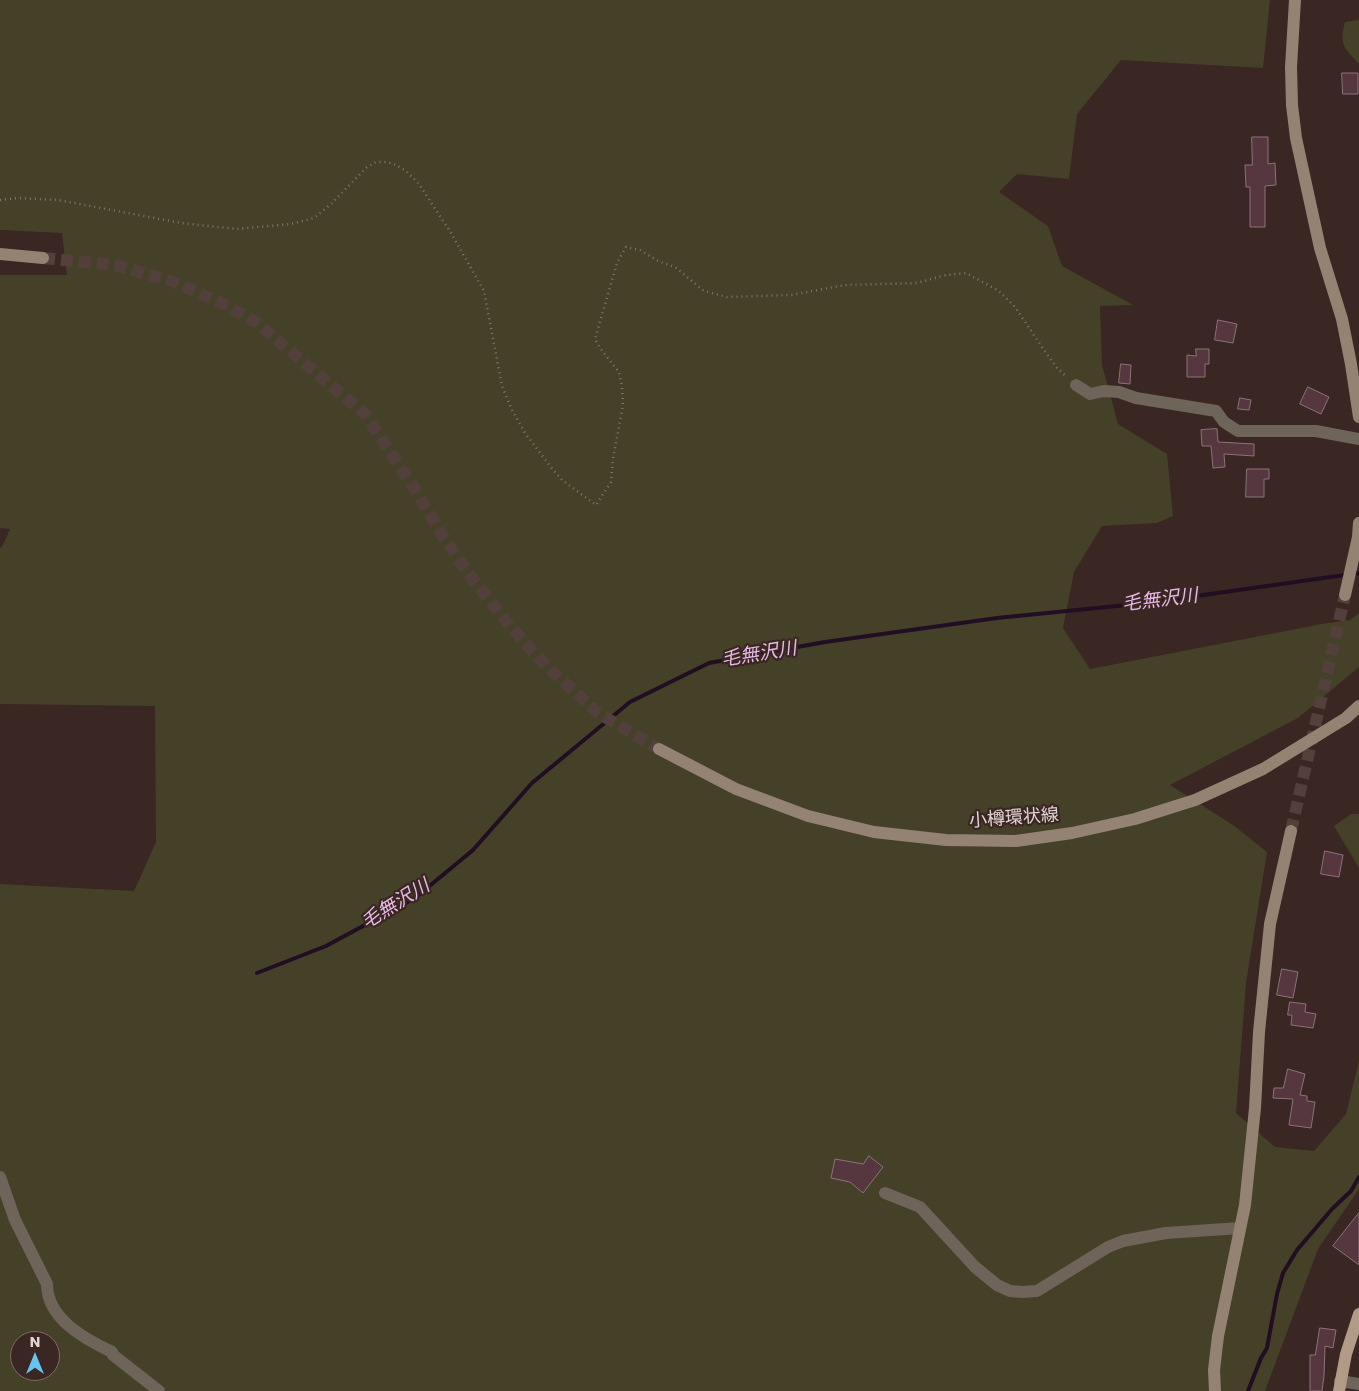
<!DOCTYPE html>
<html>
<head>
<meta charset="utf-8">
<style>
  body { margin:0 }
  #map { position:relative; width:1359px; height:1391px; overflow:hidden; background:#3a2622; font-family:Poppins,sans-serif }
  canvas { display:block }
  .north { position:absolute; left:10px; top:1331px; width:50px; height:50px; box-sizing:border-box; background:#3a2622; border:1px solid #7d6c68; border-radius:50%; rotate:0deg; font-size:14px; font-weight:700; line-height:20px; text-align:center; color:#e1d4d1 }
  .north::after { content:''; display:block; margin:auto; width:18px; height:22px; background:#65c5ef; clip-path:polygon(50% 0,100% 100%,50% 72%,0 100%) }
</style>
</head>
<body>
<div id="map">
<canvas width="1359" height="1391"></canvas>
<div class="north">N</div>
</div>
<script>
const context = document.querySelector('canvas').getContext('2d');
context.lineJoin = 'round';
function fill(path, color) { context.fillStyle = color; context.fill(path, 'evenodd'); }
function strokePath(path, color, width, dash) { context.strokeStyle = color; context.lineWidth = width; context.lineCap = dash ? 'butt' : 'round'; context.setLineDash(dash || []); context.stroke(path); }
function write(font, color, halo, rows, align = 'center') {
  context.font = font + ' Poppins,"Noto Sans JP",sans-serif'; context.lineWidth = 4.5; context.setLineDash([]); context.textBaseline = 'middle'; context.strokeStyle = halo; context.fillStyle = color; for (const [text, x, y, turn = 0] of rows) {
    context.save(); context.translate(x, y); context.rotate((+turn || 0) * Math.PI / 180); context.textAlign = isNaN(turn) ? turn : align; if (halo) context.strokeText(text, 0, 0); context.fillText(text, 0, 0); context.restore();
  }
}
fill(new Path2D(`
  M 0,0 L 1270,0 L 1263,68 L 1121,60 L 1077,114 L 1069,179 L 1017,174 L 999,192 L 1048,226 L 1062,266 L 1133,305 L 1100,306 L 1102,365 L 1118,424 L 1167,454 L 1173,516 L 1157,523 L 1102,526 L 1074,572 L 1063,628 L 1090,669 L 1322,624 L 1350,620 L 1359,613 L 1359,667 L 1298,718 L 1170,785 L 1233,825 L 1267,852 L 1246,983 L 1236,1113 L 1275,1147 L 1314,1151 L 1346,1114 L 1359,1061 L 1359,1189 L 1318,1249 L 1265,1391 L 0,1391 L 0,884 L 134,891 L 156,842 L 155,706 L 0,704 L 0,548 L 2,547 L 10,529 L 0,528 L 0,275 L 67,275 L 62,233 L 0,230 ZM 20,1341 L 50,1341 L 50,1371 L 20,1371 Z
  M 1359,20 L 1359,64 C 1344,47 1339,46 1345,22 Z
  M 1351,814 L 1359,814 L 1359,868 L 1334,826 Z`), '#454028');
strokePath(new Path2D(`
  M 257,973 L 326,946 L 415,898 L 473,850 L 532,783 L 630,702 L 709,663 L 825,642 L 997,618 L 1147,603 L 1359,573
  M 1248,1391 L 1261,1358 L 1267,1348 L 1277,1294 L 1283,1273 L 1297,1250 L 1332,1209 L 1351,1191 L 1359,1177`), '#220e22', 4);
const building = new Path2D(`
  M 1342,73 L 1358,73 L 1358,94 L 1343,94 Z
  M 1252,137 L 1268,137 L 1268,164 L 1275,163 L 1276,185 L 1265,186 L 1265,227 L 1250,227 L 1250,187 L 1246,187 L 1245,165 L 1252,165 Z
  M 1218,320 L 1237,324 L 1233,343 L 1215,340 Z
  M 1196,349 L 1209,349 L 1209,364 L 1205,364 L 1205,377 L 1187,377 L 1187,355 L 1196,356 Z
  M 1121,364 L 1131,365 L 1130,384 L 1119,383 Z
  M 1308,387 L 1329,397 L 1321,414 L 1300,404 Z
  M 1240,398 L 1251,400 L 1249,410 L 1238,409 Z
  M 1217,429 L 1218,442 L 1254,444 L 1254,456 L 1224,454 L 1225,467 L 1213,468 L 1211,446 L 1202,446 L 1201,430 Z
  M 1247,469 L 1269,469 L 1269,479 L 1264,479 L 1264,497 L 1246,497 Z
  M 1325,851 L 1343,855 L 1339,877 L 1321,874 Z
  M 1282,969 L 1298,972 L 1293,998 L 1277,995 Z
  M 1290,1002 L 1306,1004 L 1305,1012 L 1316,1014 L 1313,1028 L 1291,1025 L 1292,1015 L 1288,1015 Z
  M 1288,1069 L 1305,1074 L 1300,1095 L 1307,1096 L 1307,1101 L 1315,1102 L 1311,1128 L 1289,1125 L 1293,1099 L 1273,1098 L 1274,1088 L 1283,1088 Z
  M 869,1156 L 883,1167 L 863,1193 L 850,1182 L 831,1178 L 835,1159 L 863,1164 Z
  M 1359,1213 L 1359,1265 L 1333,1246 Z
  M 1320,1328 L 1336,1330 L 1333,1348 L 1325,1346 L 1324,1376 L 1322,1391 L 1310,1391 L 1310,1355 L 1315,1355 Z`);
fill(building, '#563740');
strokePath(building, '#8b737a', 1);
strokePath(new Path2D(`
  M 43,258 L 115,265 L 174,282 L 226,305 L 257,323 L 365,414 L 418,494 L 442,535 L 468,573 L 510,626 L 546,666 L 598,713 L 659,749
  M 1291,831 L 1345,595`), '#53403c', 12, [12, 6]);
strokePath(new Path2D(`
  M 0,200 L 18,198 L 58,200 L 181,223 L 237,229 L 291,224 L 314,218 L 331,204 L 367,167 L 376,162 L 387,162 L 396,165 L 406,171 L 419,184 L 451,233 L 484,291 L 502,386 L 512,410 L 525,433 L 550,466 L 562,480 L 596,505 L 611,482 L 613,459 L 623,405 L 622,387 L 619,372 L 600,348 L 595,339 L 617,263 L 626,247 L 640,250 L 658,261 L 675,267 L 704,291 L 727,297 L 791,295 L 845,285 L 917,283 L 946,275 L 966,273 L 999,291 L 1015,307 L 1044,350 L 1057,368 L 1067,377`), '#867571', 2.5, [1, 4]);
strokePath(new Path2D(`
  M 1076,385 L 1090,394 L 1104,391 L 1119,392 L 1136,398 L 1216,411 L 1224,422 L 1238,431 L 1316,431 L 1359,439
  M 0,1177 L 15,1220 L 47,1284 C 47,1319 85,1339 112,1352 L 113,1355 L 159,1391
  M 885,1193 L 920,1207 L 975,1267 L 997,1285 L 1010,1291 L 1022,1292 L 1037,1291 L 1108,1247 L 1123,1241 L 1166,1233 L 1240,1228
  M 1340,1381 L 1359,1384`), '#6e645a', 12);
strokePath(new Path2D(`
  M 1295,0 L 1291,67 L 1292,105 L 1296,138 L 1320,248 L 1342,319 L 1351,364 L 1359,417
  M 0,254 L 43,258
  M 1345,595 L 1358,537 L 1359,523
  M 659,749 L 736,789 L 808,816 L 874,832 L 946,840 L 1016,841 L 1072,833 L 1135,819 L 1195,800 L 1263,769 L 1346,718 L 1359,706
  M 1215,1391 L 1214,1370 L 1218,1336 L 1245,1205 L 1255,1108 L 1259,1032 L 1270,924 L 1291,831`), '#948373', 12);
strokePath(new Path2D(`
  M 1339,1391 L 1346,1354 L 1359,1314`), '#b19b86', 12);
write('18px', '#e1d4d1', '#3a2622', [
  ["小樽環状線",1014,819,-4]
]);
write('italic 19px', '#e7bae5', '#3a2622', [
  ["毛無沢川",1160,601,-7],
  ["毛無沢川",759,655,-9],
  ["毛無沢川",396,905,-32]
]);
</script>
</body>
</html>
